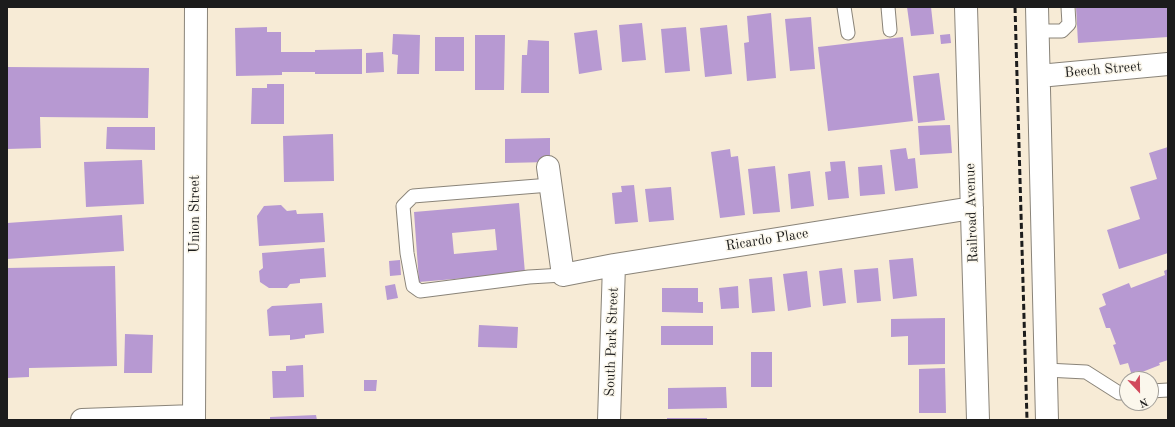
<!DOCTYPE html>
<html>
<head>
<meta charset="utf-8">
<style>
  body { margin:0 }
  #map { position:relative; width:1175px; height:427px; overflow:hidden; background:#f7ebd6; font-family:"Old Standard TT",serif }
  canvas { display:block }
  .frame { position:absolute; inset:0; border:8px solid #1c1c1c; pointer-events:none }
  .north { position:absolute; left:1119px; top:371px; width:40px; height:40px; box-sizing:border-box; background:#fbf7ec; border:1px solid #a29f99; border-radius:50%; rotate:158deg; font-size:11px; font-weight:700; line-height:16px; text-align:center; color:#1c1c1c }
  .north::after { content:''; display:block; margin:auto; width:14px; height:18px; background:#d1495b; clip-path:polygon(50% 0,100% 100%,50% 72%,0 100%) }
</style>
</head>
<body>
<div id="map">
<canvas width="1175" height="427"></canvas>
<div class="frame"></div>
<div class="north">N</div>
</div>
<script>
const context = document.querySelector('canvas').getContext('2d');
context.lineJoin = 'round';
function fill(path, color) { context.fillStyle = color; context.fill(path, 'evenodd'); }
function strokePath(path, color, width, dash) { context.strokeStyle = color; context.lineWidth = width; context.lineCap = dash ? 'butt' : 'round'; context.setLineDash(dash || []); context.stroke(path); }
function write(font, color, halo, rows, align = 'center') {
  context.font = font + ' "Old Standard TT",serif'; context.lineWidth = 3; context.setLineDash([]); context.textBaseline = 'middle'; context.strokeStyle = halo; context.fillStyle = color; for (const [text, x, y, turn = 0] of rows) {
    context.save(); context.translate(x, y); context.rotate((+turn || 0) * Math.PI / 180); context.textAlign = isNaN(turn) ? turn : align; if (halo) context.strokeText(text, 0, 0); context.fillText(text, 0, 0); context.restore();
  }
}
fill(new Path2D(`
  M 907,7 L 931,7 L 934,34 L 911,36 Z
  M 1076,7 L 1168,7 L 1168,37 L 1078,43 Z
  M 771,13 L 776,78 L 747,81 L 744,43 L 749,42 L 747,16 Z
  M 811,17 L 815,69 L 790,71 L 785,19 Z
  M 642,23 L 646,60 L 622,62 L 619,25 Z
  M 727,25 L 732,74 L 705,77 L 700,28 Z
  M 267,27 L 267,32 L 281,32 L 281,52 L 315,52 L 315,50 L 362,49 L 362,74 L 315,74 L 315,72 L 282,72 L 282,75 L 236,76 L 235,28 Z
  M 686,27 L 690,71 L 665,73 L 661,29 Z
  M 597,30 L 602,70 L 579,74 L 574,33 Z
  M 393,34 L 420,35 L 419,74 L 397,74 L 398,55 L 392,54 Z
  M 950,34 L 951,43 L 941,44 L 940,35 Z
  M 475,35 L 505,35 L 504,90 L 475,90 Z
  M 435,37 L 464,37 L 464,71 L 435,71 Z
  M 903,37 L 913,121 L 828,131 L 818,47 Z
  M 528,40 L 549,41 L 549,93 L 521,93 L 522,55 L 527,55 Z
  M 383,52 L 384,72 L 366,73 L 366,53 Z
  M 7,67 L 149,68 L 148,118 L 40,117 L 41,148 L 7,149 Z
  M 939,73 L 945,120 L 918,123 L 913,76 Z
  M 267,84 L 284,84 L 284,124 L 251,124 L 252,88 L 267,88 Z
  M 950,125 L 952,153 L 920,155 L 918,126 Z
  M 107,127 L 155,127 L 155,150 L 106,149 Z
  M 333,134 L 334,181 L 284,182 L 283,136 Z
  M 550,138 L 550,162 L 505,163 L 505,139 Z
  M 1168,147 L 1168,253 L 1119,269 L 1107,230 L 1140,219 L 1130,187 L 1157,179 L 1149,153 Z
  M 906,148 L 908,159 L 915,158 L 918,188 L 895,191 L 890,150 Z
  M 730,149 L 731,157 L 738,156 L 745,215 L 720,218 L 711,152 Z
  M 142,160 L 144,204 L 86,207 L 84,162 Z
  M 845,161 L 849,198 L 828,200 L 825,172 L 831,171 L 830,162 Z
  M 882,165 L 885,194 L 860,196 L 858,167 Z
  M 775,166 L 780,212 L 753,214 L 748,169 Z
  M 810,171 L 814,206 L 791,209 L 788,174 Z
  M 634,185 L 638,222 L 615,224 L 612,193 L 622,192 L 621,186 Z
  M 671,187 L 674,220 L 649,222 L 645,189 Z
  M 519,203 L 525,273 L 419,282 L 414,212 ZM 495,229 L 497,250 L 454,254 L 452,233 Z
  M 281,205 L 287,211 L 296,210 L 297,214 L 323,213 L 325,242 L 259,246 L 257,216 L 264,206 Z
  M 122,215 L 124,251 L 7,259 L 7,223 Z
  M 324,248 L 326,277 L 300,279 L 300,283 L 290,284 L 287,288 L 269,288 L 260,282 L 259,271 L 263,268 L 262,253 Z
  M 913,258 L 917,296 L 893,299 L 889,260 Z
  M 400,260 L 401,275 L 390,276 L 389,261 Z
  M 115,266 L 117,366 L 29,368 L 29,377 L 7,378 L 7,268 Z
  M 842,268 L 846,303 L 823,306 L 819,271 Z
  M 878,268 L 881,301 L 857,303 L 854,270 Z
  M 1168,269 L 1168,360 L 1159,363 L 1160,365 L 1132,376 L 1128,363 L 1120,365 L 1113,345 L 1116,344 L 1110,328 L 1106,328 L 1099,308 L 1106,305 L 1102,294 L 1129,283 L 1131,288 L 1165,275 L 1164,271 Z
  M 807,271 L 811,307 L 788,311 L 783,274 Z
  M 772,277 L 775,311 L 752,313 L 749,279 Z
  M 395,284 L 398,298 L 387,300 L 385,286 Z
  M 738,286 L 739,308 L 721,309 L 719,288 Z
  M 662,288 L 698,288 L 698,302 L 703,302 L 703,313 L 662,312 Z
  M 322,303 L 324,333 L 305,335 L 305,338 L 290,340 L 290,335 L 269,336 L 267,310 L 272,306 Z
  M 945,318 L 945,364 L 908,365 L 908,336 L 891,337 L 891,319 Z
  M 479,325 L 518,327 L 517,348 L 478,347 Z
  M 661,326 L 713,326 L 713,345 L 661,345 Z
  M 125,334 L 153,335 L 152,373 L 124,373 Z
  M 751,352 L 772,352 L 772,387 L 751,387 Z
  M 303,365 L 304,397 L 273,398 L 272,371 L 286,371 L 286,366 Z
  M 945,368 L 946,413 L 919,413 L 919,369 Z
  M 364,380 L 377,380 L 376,391 L 364,391 Z
  M 726,387 L 727,408 L 668,409 L 668,388 Z
  M 316,415 L 317,420 L 270,420 L 270,417 Z
  M 667,418 L 707,418 L 707,420 L 667,420 Z`), '#b799d2');
const service = new Path2D(`
  M 844,7 L 848,33
  M 888,7 L 890,30
  M 1038,31 L 1062,31 L 1069,24 L 1068,7
  M 550,185 L 413,196 L 403,206 L 407,253 L 413,286 L 420,291 L 529,277 L 563,275
  M 1046,370 L 1086,372 L 1119,393 L 1127,393
  M 1151,391 L 1168,390`);
const minor = new Path2D(`
  M 966,7 L 978,420
  M 1037,7 L 1047,420
  M 1039,76 L 1168,64
  M 548,167 L 563,275 L 614,265 L 972,208
  M 82,420 L 194,416
  M 194,420 L 196,7
  M 609,420 L 614,265`);
strokePath(service, '#8a8479', 15);
strokePath(minor, '#8a8479', 24);
strokePath(service, '#fff', 13);
strokePath(minor, '#fff', 22);
strokePath(new Path2D(`
  M 1015,7 L 1027,420`), '#1c1c1c', 3, [6, 3]);
write('14px', '#1c1c1c', '#fbf7ec', [
  ["Beech Street",1103,70,-5],
  ["Railroad Avenue",972,213,-92],
  ["Union Street",195,214,-90],
  ["Ricardo Place",767,240,-9],
  ["South Park Street",612,342,-88]
]);
</script>
</body>
</html>
